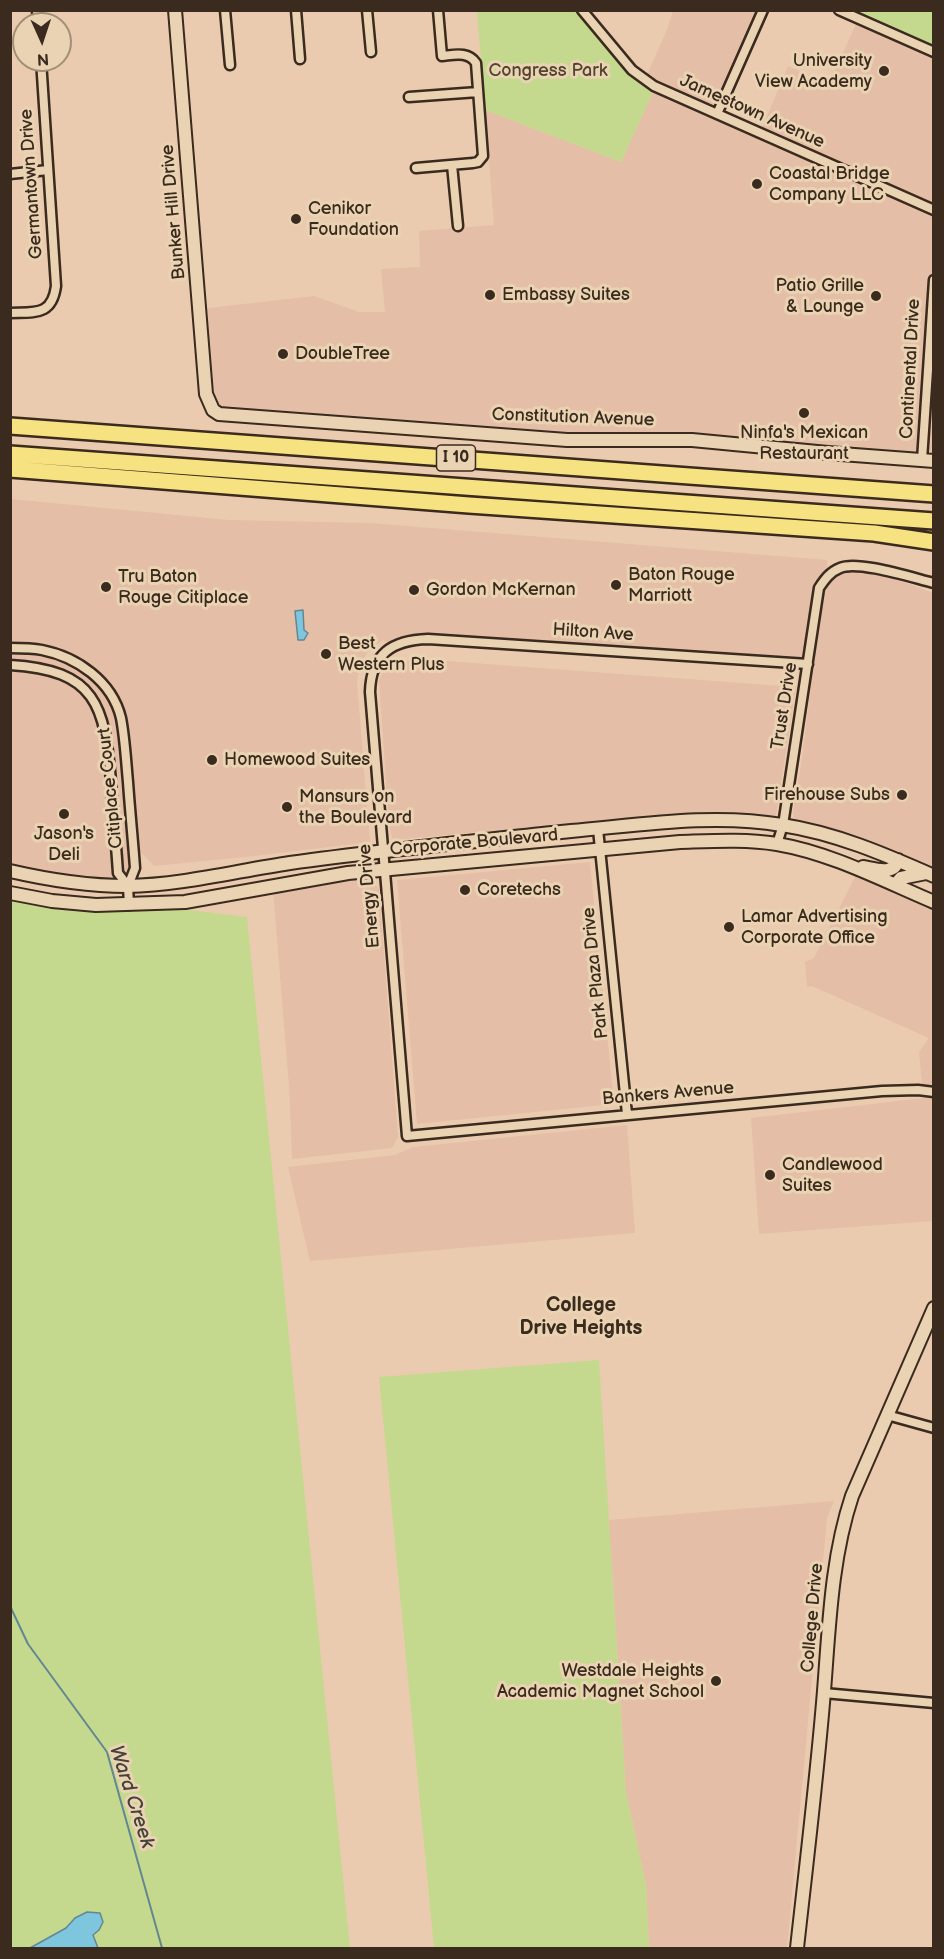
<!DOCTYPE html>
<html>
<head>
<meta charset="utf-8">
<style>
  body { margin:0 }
  #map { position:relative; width:944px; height:1959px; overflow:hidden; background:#ebcbaf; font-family:"Balsamiq Sans",sans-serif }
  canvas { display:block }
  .frame { position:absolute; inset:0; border:12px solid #3b2a1e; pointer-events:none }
  .north { position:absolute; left:12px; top:12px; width:60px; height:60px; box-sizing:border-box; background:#e9d3b2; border:2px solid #a38f77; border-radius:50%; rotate:177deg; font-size:16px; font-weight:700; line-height:24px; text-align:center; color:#3b2a1e }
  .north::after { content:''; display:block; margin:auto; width:21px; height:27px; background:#3b2a1e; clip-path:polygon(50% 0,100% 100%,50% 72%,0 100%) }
</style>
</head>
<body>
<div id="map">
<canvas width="944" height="1959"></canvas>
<div class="frame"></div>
<div class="north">N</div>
</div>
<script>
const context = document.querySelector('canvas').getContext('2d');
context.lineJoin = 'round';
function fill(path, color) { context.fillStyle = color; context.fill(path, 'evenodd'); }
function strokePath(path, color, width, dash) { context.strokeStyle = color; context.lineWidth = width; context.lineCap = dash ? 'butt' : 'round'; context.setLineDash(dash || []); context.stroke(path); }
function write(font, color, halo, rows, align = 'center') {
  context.font = font + ' "Balsamiq Sans",sans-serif'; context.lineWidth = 6; context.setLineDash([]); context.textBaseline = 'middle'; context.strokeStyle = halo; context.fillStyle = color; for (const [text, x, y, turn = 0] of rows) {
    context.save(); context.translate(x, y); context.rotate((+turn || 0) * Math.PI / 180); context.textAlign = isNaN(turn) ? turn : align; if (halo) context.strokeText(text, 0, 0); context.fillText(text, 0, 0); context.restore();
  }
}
fill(new Path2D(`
  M 673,11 L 757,11 L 718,98 L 712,104 L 704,103 L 647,75 L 668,27 Z
  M 856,24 L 933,58 L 933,203 L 762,128 L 788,66 L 829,84 Z
  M 653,92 L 748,135 L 756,131 L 933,210 L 934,280 L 922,460 L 554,438 L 219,414 L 208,403 L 199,309 L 314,296 L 359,312 L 385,312 L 381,269 L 420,267 L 419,231 L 494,225 L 485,110 L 621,162 Z
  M 933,352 L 933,454 L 929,450 L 927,443 Z
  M 11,499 L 229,520 L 370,523 L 827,560 L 828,575 L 819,588 L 808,664 L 428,639 L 392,646 L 383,640 L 367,653 L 361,664 L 357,681 L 370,842 L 255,856 L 154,866 L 133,844 L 136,880 L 104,881 L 92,876 L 51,873 L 11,864 Z
  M 849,571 L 884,574 L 933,593 L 933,872 L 798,822 L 794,819 L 793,812 L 802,759 L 822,592 L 826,585 L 839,574 Z
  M 419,659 L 796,687 L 776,816 L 467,833 L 393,840 L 389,826 L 379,681 L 386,664 Z
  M 590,862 L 614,1104 L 417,1124 L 397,880 Z
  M 856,875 L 933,909 L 933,1087 L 922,1085 L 919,1052 L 929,1038 L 812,986 L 807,987 L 805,962 L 814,958 Z
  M 355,878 L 370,878 L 379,889 L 398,1137 L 392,1148 L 292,1159 L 289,1086 L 273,890 L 348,881 Z
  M 933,1097 L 933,1221 L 759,1234 L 751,1118 Z
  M 627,1125 L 635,1233 L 310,1261 L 288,1167 L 395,1155 L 413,1147 Z
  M 834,1501 L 827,1518 L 787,1948 L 649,1948 L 646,1885 L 626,1792 L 609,1520 Z`), '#e4bea6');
fill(new Path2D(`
  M 477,11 L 575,11 L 630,76 L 653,92 L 621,162 L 485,110 Z
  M 860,11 L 933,11 L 933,46 L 859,13 Z
  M 11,888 L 247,917 L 350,1948 L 11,1948 Z
  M 599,1360 L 626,1792 L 646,1885 L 649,1948 L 434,1948 L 379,1377 Z`), '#c4d98e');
const water = new Path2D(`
  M 303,610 L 304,630 L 308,633 L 304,640 L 298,640 L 295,611 Z
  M 87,1912 L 100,1913 L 103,1922 L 99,1930 L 93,1935 L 98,1948 L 30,1948 L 66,1928 L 75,1918 Z`);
fill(water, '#7ec5de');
strokePath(water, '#638791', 1.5);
strokePath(new Path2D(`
  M 10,1606 L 28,1644 L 107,1752 L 162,1948`), '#638791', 2);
const street = new Path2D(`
  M 37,10 L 38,24
  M 225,10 L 230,65
  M 296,10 L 300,59
  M 367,10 L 371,52
  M 582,10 L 632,70 L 654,86 L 934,210
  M 839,10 L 934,52
  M 409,97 L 478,92
  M 717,114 L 763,10
  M 452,165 L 458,226
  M 416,168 L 473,163 L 478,162 L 483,156 L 476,63 C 468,51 454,55 442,56 L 438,10
  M 10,174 L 48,170
  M 10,313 C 35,312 52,316 56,286 L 41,60
  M 922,460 L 934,280
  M 10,648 C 21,648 32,648 42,650 C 77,657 112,681 121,718 C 125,739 126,761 128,782 C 130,811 133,840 135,868 L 128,886 L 129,905
  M 808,664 L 428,639 C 392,640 371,654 370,692 L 407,1136 L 882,1091 L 918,1090 L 934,1092
  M 10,665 C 96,670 105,705 111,782 C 113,812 116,843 118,873 L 128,886
  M 598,829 L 627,1114
  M 777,844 L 783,825 L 819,588 C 825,579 830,572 840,568 C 858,560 913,578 934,583
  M 887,1415 L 934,1428
  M 824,1693 L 934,1703`);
const secondary = new Path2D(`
  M 175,10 L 206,394 L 213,410 L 219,414 L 567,440 L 692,440 L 828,453 L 934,461
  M 863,867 C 875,869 894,876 898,860
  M 10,871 C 49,880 88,886 127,886 C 182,885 236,871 290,863 C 384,850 477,841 571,831 C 640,825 713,813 782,825 C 835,833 884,854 934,876
  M 895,885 L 901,878 L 926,873
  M 10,893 L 52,901 L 96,905 L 185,902 L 348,873 L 680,842 C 713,841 745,839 777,844 C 831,853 884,881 934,902
  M 797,1948 C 806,1867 816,1785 823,1703 C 829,1634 830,1562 852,1496 L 934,1308`);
const highway = new Path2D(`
  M 10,426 L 934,494
  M 10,454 L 934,521
  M 10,469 L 469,505 L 874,533 L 934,542`);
strokePath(street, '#3b2a1e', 13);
strokePath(secondary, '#3b2a1e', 16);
strokePath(highway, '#3b2a1e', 20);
strokePath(street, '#e9d3b2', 8);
strokePath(secondary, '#e9d3b2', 12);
strokePath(highway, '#f7e281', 15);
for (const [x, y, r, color] of [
  [884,71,6,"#3b2a1e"],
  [757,184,6,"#3b2a1e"],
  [296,219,6,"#3b2a1e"],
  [490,295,6,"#3b2a1e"],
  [876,296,6,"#3b2a1e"],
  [283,354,6,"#3b2a1e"],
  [804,413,6,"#3b2a1e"],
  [616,585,6,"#3b2a1e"],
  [106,587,6,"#3b2a1e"],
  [414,590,6,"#3b2a1e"],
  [326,654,6,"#3b2a1e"],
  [212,760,6,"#3b2a1e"],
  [902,795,6,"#3b2a1e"],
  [287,807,6,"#3b2a1e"],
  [64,814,6,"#3b2a1e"],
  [465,890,6,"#3b2a1e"],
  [729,927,6,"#3b2a1e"],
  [770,1175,6,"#3b2a1e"],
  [716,1681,6,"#3b2a1e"]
]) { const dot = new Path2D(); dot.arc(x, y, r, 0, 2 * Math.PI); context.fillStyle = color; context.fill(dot); strokePath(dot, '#e9d3b2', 2); }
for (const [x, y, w] of [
  [456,458,39]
]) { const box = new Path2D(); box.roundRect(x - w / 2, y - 13, w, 26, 4.5); context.fillStyle = '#e9d3b2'; context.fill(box); strokePath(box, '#3b2a1e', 1.5); }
write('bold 16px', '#3b2a1e', null, [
  ["I 10",456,458]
]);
write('18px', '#3b2a1e', '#e9d3b2', [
  ["University",872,61,"right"],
  ["View Academy",872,82,"right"],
  ["Coastal Bridge",769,174],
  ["Company LLC",769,195],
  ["Cenikor",308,209],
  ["Foundation",308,230],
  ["Patio Grille",864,286,"right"],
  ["& Lounge",864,307,"right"],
  ["Embassy Suites",502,295],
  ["DoubleTree",295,354],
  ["Ninfa's Mexican",804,433,"center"],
  ["Restaurant",804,454,"center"],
  ["Baton Rouge",628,575],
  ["Marriott",628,596],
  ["Tru Baton",118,577],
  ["Rouge Citiplace",118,598],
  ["Gordon McKernan",426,590],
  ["Best",338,644],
  ["Western Plus",338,665],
  ["Homewood Suites",224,760],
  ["Firehouse Subs",890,795,"right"],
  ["Mansurs on",299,797],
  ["the Boulevard",299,818],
  ["Jason's",64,834,"center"],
  ["Deli",64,855,"center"],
  ["Coretechs",477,890],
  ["Lamar Advertising",741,917],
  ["Corporate Office",741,938],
  ["Candlewood",782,1165],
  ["Suites",782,1186],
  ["Westdale Heights",704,1671,"right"],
  ["Academic Magnet School",704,1692,"right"]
], 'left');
write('18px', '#50442f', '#e9d3b2', [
  ["Congress Park",548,71]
]);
write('18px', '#3b2a1e', '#e9d3b2', [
  ["Jamestown Avenue",752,112,24],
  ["Germantown Drive",32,184,-94],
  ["Bunker Hill Drive",174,212,-95],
  ["Continental Drive",911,369,-87],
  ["Constitution Avenue",573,418,2],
  ["Hilton Ave",593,633,4],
  ["Trust Drive",785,706,-81],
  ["Citiplace Court",111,788,-96],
  ["Corporate Boulevard",474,843,-5],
  ["Energy Drive",370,896,-95],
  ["Park Plaza Drive",596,973,-96],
  ["Bankers Avenue",668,1094,-5],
  ["College Drive",813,1618,-85]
]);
write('bold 20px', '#3b2a1e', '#e9d3b2', [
  ["College",581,1306],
  ["Drive Heights",581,1329]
]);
write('italic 20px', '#45413b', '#e9d3b2', [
  ["Ward Creek",131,1797,72]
]);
</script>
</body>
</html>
